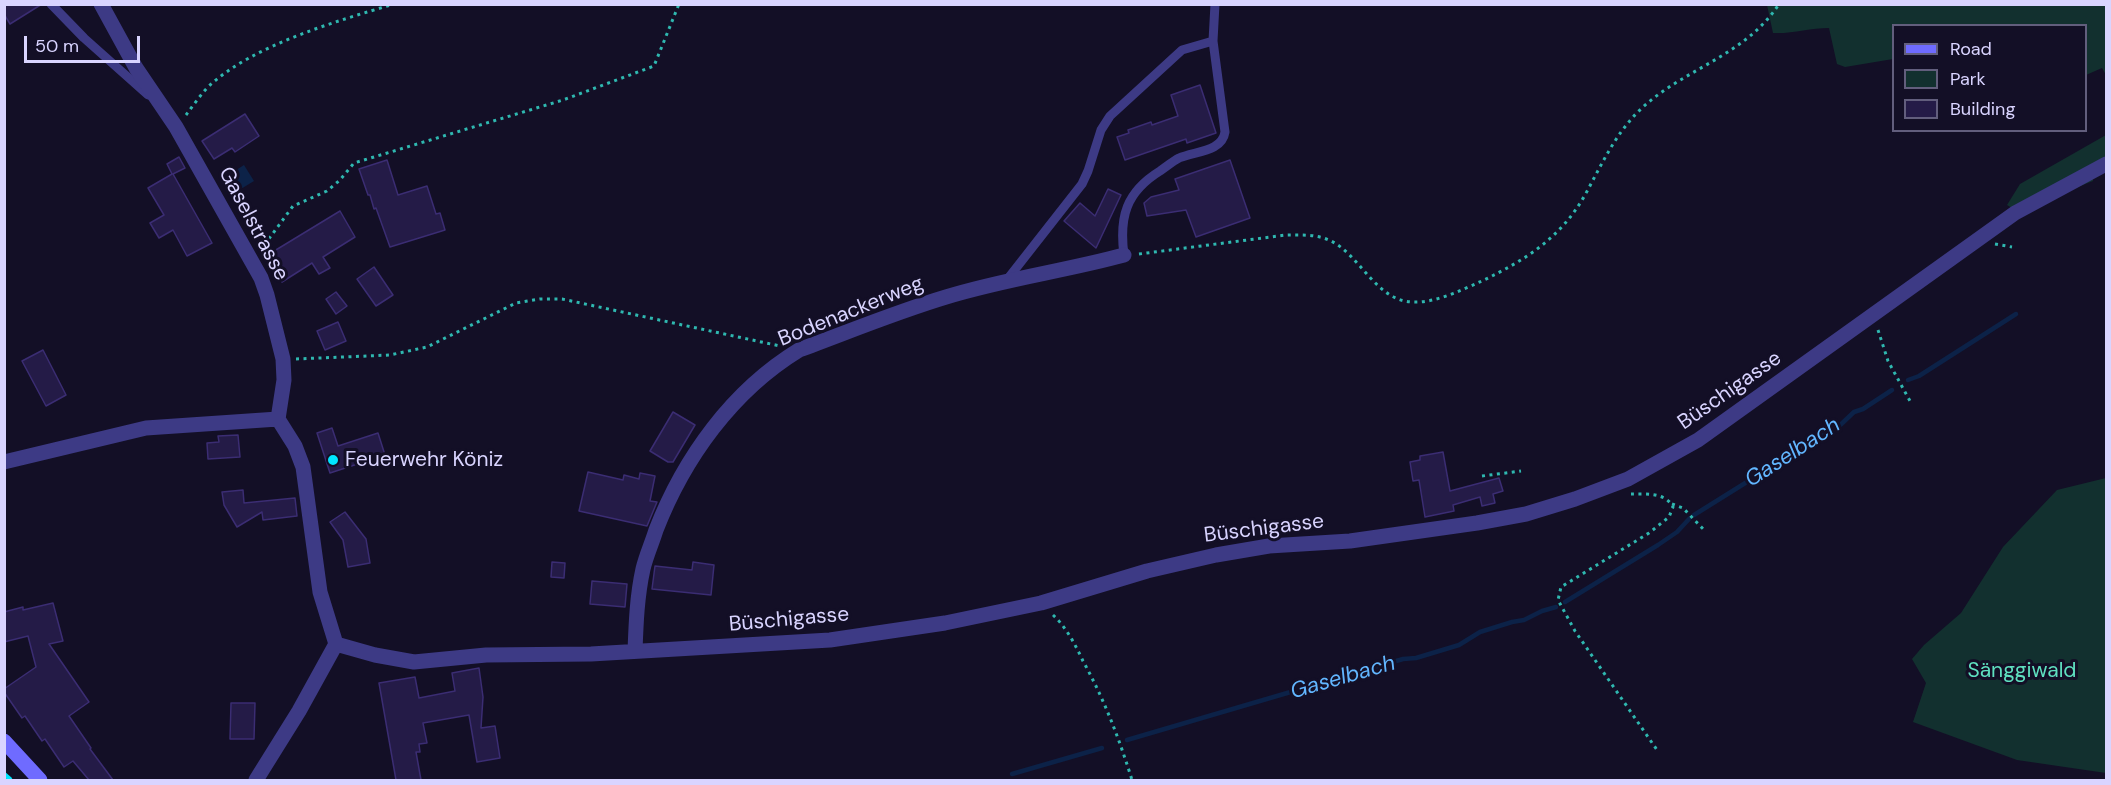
<!DOCTYPE html>
<html>
<head>
<meta charset="utf-8">
<style>
  body { margin:0 }
  #map { position:relative; width:2111px; height:785px; overflow:hidden; background:#130f26; font-family:"DM Sans",sans-serif }
  canvas { display:block }
  .frame { position:absolute; inset:0; border:6px solid #d9d4ff; pointer-events:none }
  .legend { position:absolute; left:1892px; top:24px; width:195px; height:108px; box-sizing:border-box; background:#130f26; border:2px solid #625e7d; margin:0; padding:8px 10px; list-style:none; font-size:18px; color:#d9d4ff }
  .legend li { display:flex; align-items:center; gap:12px; height:30px }
  .legend b { width:30px; border:2px solid #625e7d }
  .scale { position:absolute; left:24px; top:36px; width:116px; height:27px; box-sizing:border-box; border:3px solid #d9d4ff; border-top:0; padding-left:8px; font-size:18px; line-height:21px; white-space:nowrap; color:#d9d4ff; -webkit-text-stroke:4px #130f26; paint-order:stroke }
</style>
</head>
<body>
<div id="map">
<canvas width="2111" height="785"></canvas>
<div class="frame"></div>
<ul class="legend">
<li><b style="height:8px;background:#6f6bff"></b>Road</li>
<li><b style="height:16px;background:#12302f"></b>Park</li>
<li><b style="height:16px;background:#241b47"></b>Building</li>
</ul>
<div class="scale">50 m</div>
</div>
<script>
const context = document.querySelector('canvas').getContext('2d');
context.lineJoin = 'round';
function fill(path, color) { context.fillStyle = color; context.fill(path, 'evenodd'); }
function strokePath(path, color, width, dash) { context.strokeStyle = color; context.lineWidth = width; context.lineCap = dash ? 'butt' : 'round'; context.setLineDash(dash || []); context.stroke(path); }
function write(font, color, halo, rows, align = 'center') {
  context.font = font + ' "DM Sans",sans-serif'; context.lineWidth = 6; context.setLineDash([]); context.textBaseline = 'middle'; context.strokeStyle = halo; context.fillStyle = color; for (const [text, x, y, turn = 0] of rows) {
    context.save(); context.translate(x, y); context.rotate((+turn || 0) * Math.PI / 180); context.textAlign = isNaN(turn) ? turn : align; if (halo) context.strokeText(text, 0, 0); context.fillText(text, 0, 0); context.restore();
  }
}
fill(new Path2D(`
  M 1767,5 L 2106,5 L 2106,75 L 2102,68 L 2086,75 L 2086,26 L 1894,26 L 1893,59 L 1845,67 L 1837,64 L 1829,28 C 1810,28 1792,34 1773,33 Z
  M 2106,135 L 2106,168 L 2093,175 L 2093,181 L 2017,211 L 2007,205 L 2020,184 Z
  M 2106,478 L 2106,773 L 2017,760 L 1913,722 L 1926,683 L 1912,659 L 1924,645 L 1961,613 L 2003,547 L 2057,490 Z`), '#12302f');
fill(new Path2D(`
  M 244,165 L 254,181 L 231,195 L 222,179 Z`), '#0c2248');
strokePath(new Path2D(`
  M 1908,380 L 1919,376 L 2016,314
  M 1694,515 L 1819,437 L 1835,430 L 1854,412 L 1863,409 L 1892,390
  M 1565,602 L 1658,545 L 1677,532 L 1689,519
  M 1127,740 L 1403,659 L 1416,658 L 1459,645 L 1480,632 L 1512,622 L 1524,620 L 1542,611 L 1556,607
  M 1012,774 L 1102,748`), '#0c2248', 4.5);
const building = new Path2D(`
  M 4,4 L 42,4 L 10,24 L 4,14 Z
  M 1200,85 L 1216,133 L 1187,143 L 1186,139 L 1125,160 L 1117,137 L 1129,133 L 1128,130 L 1151,122 L 1152,125 L 1178,116 L 1171,95 Z
  M 245,114 L 259,136 L 235,152 L 232,148 L 214,159 L 202,141 Z
  M 179,157 L 185,168 L 173,174 L 212,243 L 187,256 L 173,230 L 159,238 L 150,223 L 164,215 L 148,188 L 172,174 L 167,164 Z
  M 387,160 L 398,195 L 427,186 L 436,214 L 440,213 L 445,230 L 390,247 L 376,208 L 374,209 L 370,195 L 368,195 L 359,169 Z
  M 1230,160 L 1250,218 L 1196,237 L 1186,210 L 1147,216 L 1144,203 L 1151,197 L 1179,190 L 1175,179 Z
  M 1108,189 L 1121,195 L 1096,248 L 1064,221 L 1080,203 L 1095,216 Z
  M 340,211 L 355,237 L 323,257 L 330,268 L 319,274 L 312,263 L 282,282 L 266,256 Z
  M 374,267 L 393,295 L 376,306 L 357,279 Z
  M 336,292 L 347,306 L 336,314 L 326,299 Z
  M 338,322 L 346,341 L 325,350 L 317,331 Z
  M 43,350 L 66,395 L 46,406 L 22,361 Z
  M 673,412 L 695,425 L 673,462 L 668,462 L 650,451 Z
  M 332,428 L 338,446 L 378,433 L 385,455 L 330,473 L 317,433 Z
  M 238,435 L 240,457 L 208,459 L 207,443 L 219,442 L 218,436 Z
  M 1443,452 L 1450,491 L 1499,478 L 1503,491 L 1493,494 L 1495,503 L 1482,506 L 1480,497 L 1453,505 L 1454,511 L 1425,517 L 1419,480 L 1413,481 L 1410,462 L 1420,460 L 1420,456 Z
  M 588,472 L 623,480 L 624,475 L 639,479 L 640,473 L 655,476 L 650,501 L 657,502 L 647,526 L 579,511 Z
  M 243,490 L 244,503 L 295,498 L 297,516 L 263,520 L 262,512 L 237,527 L 224,505 L 222,492 Z
  M 345,512 L 366,539 L 370,563 L 348,567 L 343,540 L 330,522 Z
  M 552,562 L 565,563 L 564,578 L 551,577 Z
  M 693,562 L 714,565 L 711,595 L 652,589 L 655,566 L 692,570 Z
  M 592,581 L 627,584 L 625,607 L 590,604 Z
  M 53,603 L 63,641 L 49,644 L 89,702 L 69,716 L 91,748 L 90,749 L 113,780 L 89,780 L 73,761 L 64,767 L 45,739 L 42,741 L 25,716 L 22,718 L 4,692 L 4,689 L 36,667 L 28,636 L 4,642 L 4,612 L 23,607 L 23,610 Z
  M 479,668 L 483,697 L 481,728 L 495,726 L 500,758 L 477,762 L 469,715 L 423,723 L 427,743 L 419,744 L 420,752 L 416,752 L 421,780 L 396,780 L 379,683 L 415,677 L 419,698 L 455,691 L 452,673 Z
  M 231,703 L 255,703 L 254,739 L 230,739 Z`);
fill(building, '#241b47');
strokePath(building, '#3b2d73', 1.5);
strokePath(new Path2D(`
  M 186,115 C 193,106 200,95 209,86 C 253,45 337,21 394,4
  M 1995,244 L 2012,247
  M 260,251 L 293,206 L 327,191 L 340,180 L 354,163 L 563,100 L 654,66 L 679,4
  M 1139,254 L 1286,235 C 1301,235 1317,234 1331,241 C 1361,256 1376,301 1413,302 C 1436,303 1461,290 1482,281 C 1525,260 1560,239 1585,195 C 1602,164 1616,132 1642,108 C 1685,68 1745,56 1779,4
  M 1878,330 L 1888,361 L 1910,401
  M 296,359 L 390,355 L 427,347 L 516,303 L 540,299 L 562,299 L 780,346
  M 1482,476 L 1521,471
  M 1631,494 C 1646,494 1665,492 1673,507 L 1669,517 L 1649,533 L 1561,587 L 1558,600 L 1575,631 L 1657,750
  M 1672,504 L 1683,508 L 1706,532
  M 1053,615 C 1066,627 1075,644 1083,661 C 1104,699 1119,738 1132,780`), '#2fb8b0', 3, [3, 4.5]);
strokePath(new Path2D(`
  M 51,4 L 84,38 L 148,95
  M 1124,255 C 1119,217 1126,192 1160,171 C 1166,167 1173,161 1179,158 C 1195,151 1222,152 1225,132 L 1213,41
  M 1006,281 L 1082,184 L 1088,171 L 1101,130 L 1110,116 L 1182,50 L 1213,41 L 1215,4`), '#3d3a85', 9);
strokePath(new Path2D(`
  M 101,4 L 136,68 L 176,127 L 261,278 L 267,295 L 283,359 L 284,380 L 278,419 L 295,446 L 303,467 L 320,592 L 336,644 L 299,711 L 256,780
  M 4,462 L 146,428 L 278,419
  M 336,644 L 375,655 L 414,662 L 486,655 L 591,654 L 830,640 L 945,623 L 1041,603 L 1147,571 L 1216,555 L 1269,546 L 1350,541 L 1477,523 L 1526,514 L 1575,499 L 1628,479 L 1698,440 L 2015,213 L 2106,164
  M 635,651 C 636,624 637,596 643,569 C 646,556 652,543 656,530 C 684,458 732,391 799,350 C 848,332 896,312 946,297 C 1004,279 1065,271 1124,255`), '#3d3a85', 15);
strokePath(new Path2D(`
  M 4,741 L 40,780`), '#6f6bff', 15);
strokePath(new Path2D(`
  M 4,774 L 11,780`), '#00e5ff', 4.5, [9, 8]);
for (const [x, y, r, color] of [
  [333,460,6,"#00e5ff"]
]) { const dot = new Path2D(); dot.arc(x, y, r, 0, 2 * Math.PI); context.fillStyle = color; context.fill(dot); strokePath(dot, '#130f26', 2); }
write('21px', '#d9d4ff', '#130f26', [
  ["Gaselstrasse",253,224,62],
  ["Bodenackerweg",851,312,-22],
  ["Büschigasse",1730,391,-35],
  ["Büschigasse",1264,529,-7],
  ["Büschigasse",789,620,-5]
]);
write('21px', '#d9d4ff', '#130f26', [
  ["Feuerwehr Köniz",345,460]
], 'left');
write('21px', '#5fe0c0', '#130f26', [
  ["Sänggiwald",2022,671]
]);
write('italic 22px', '#62b6ff', '#130f26', [
  ["Gaselbach",1793,453,-33],
  ["Gaselbach",1343,678,-16]
]);
</script>
</body>
</html>
